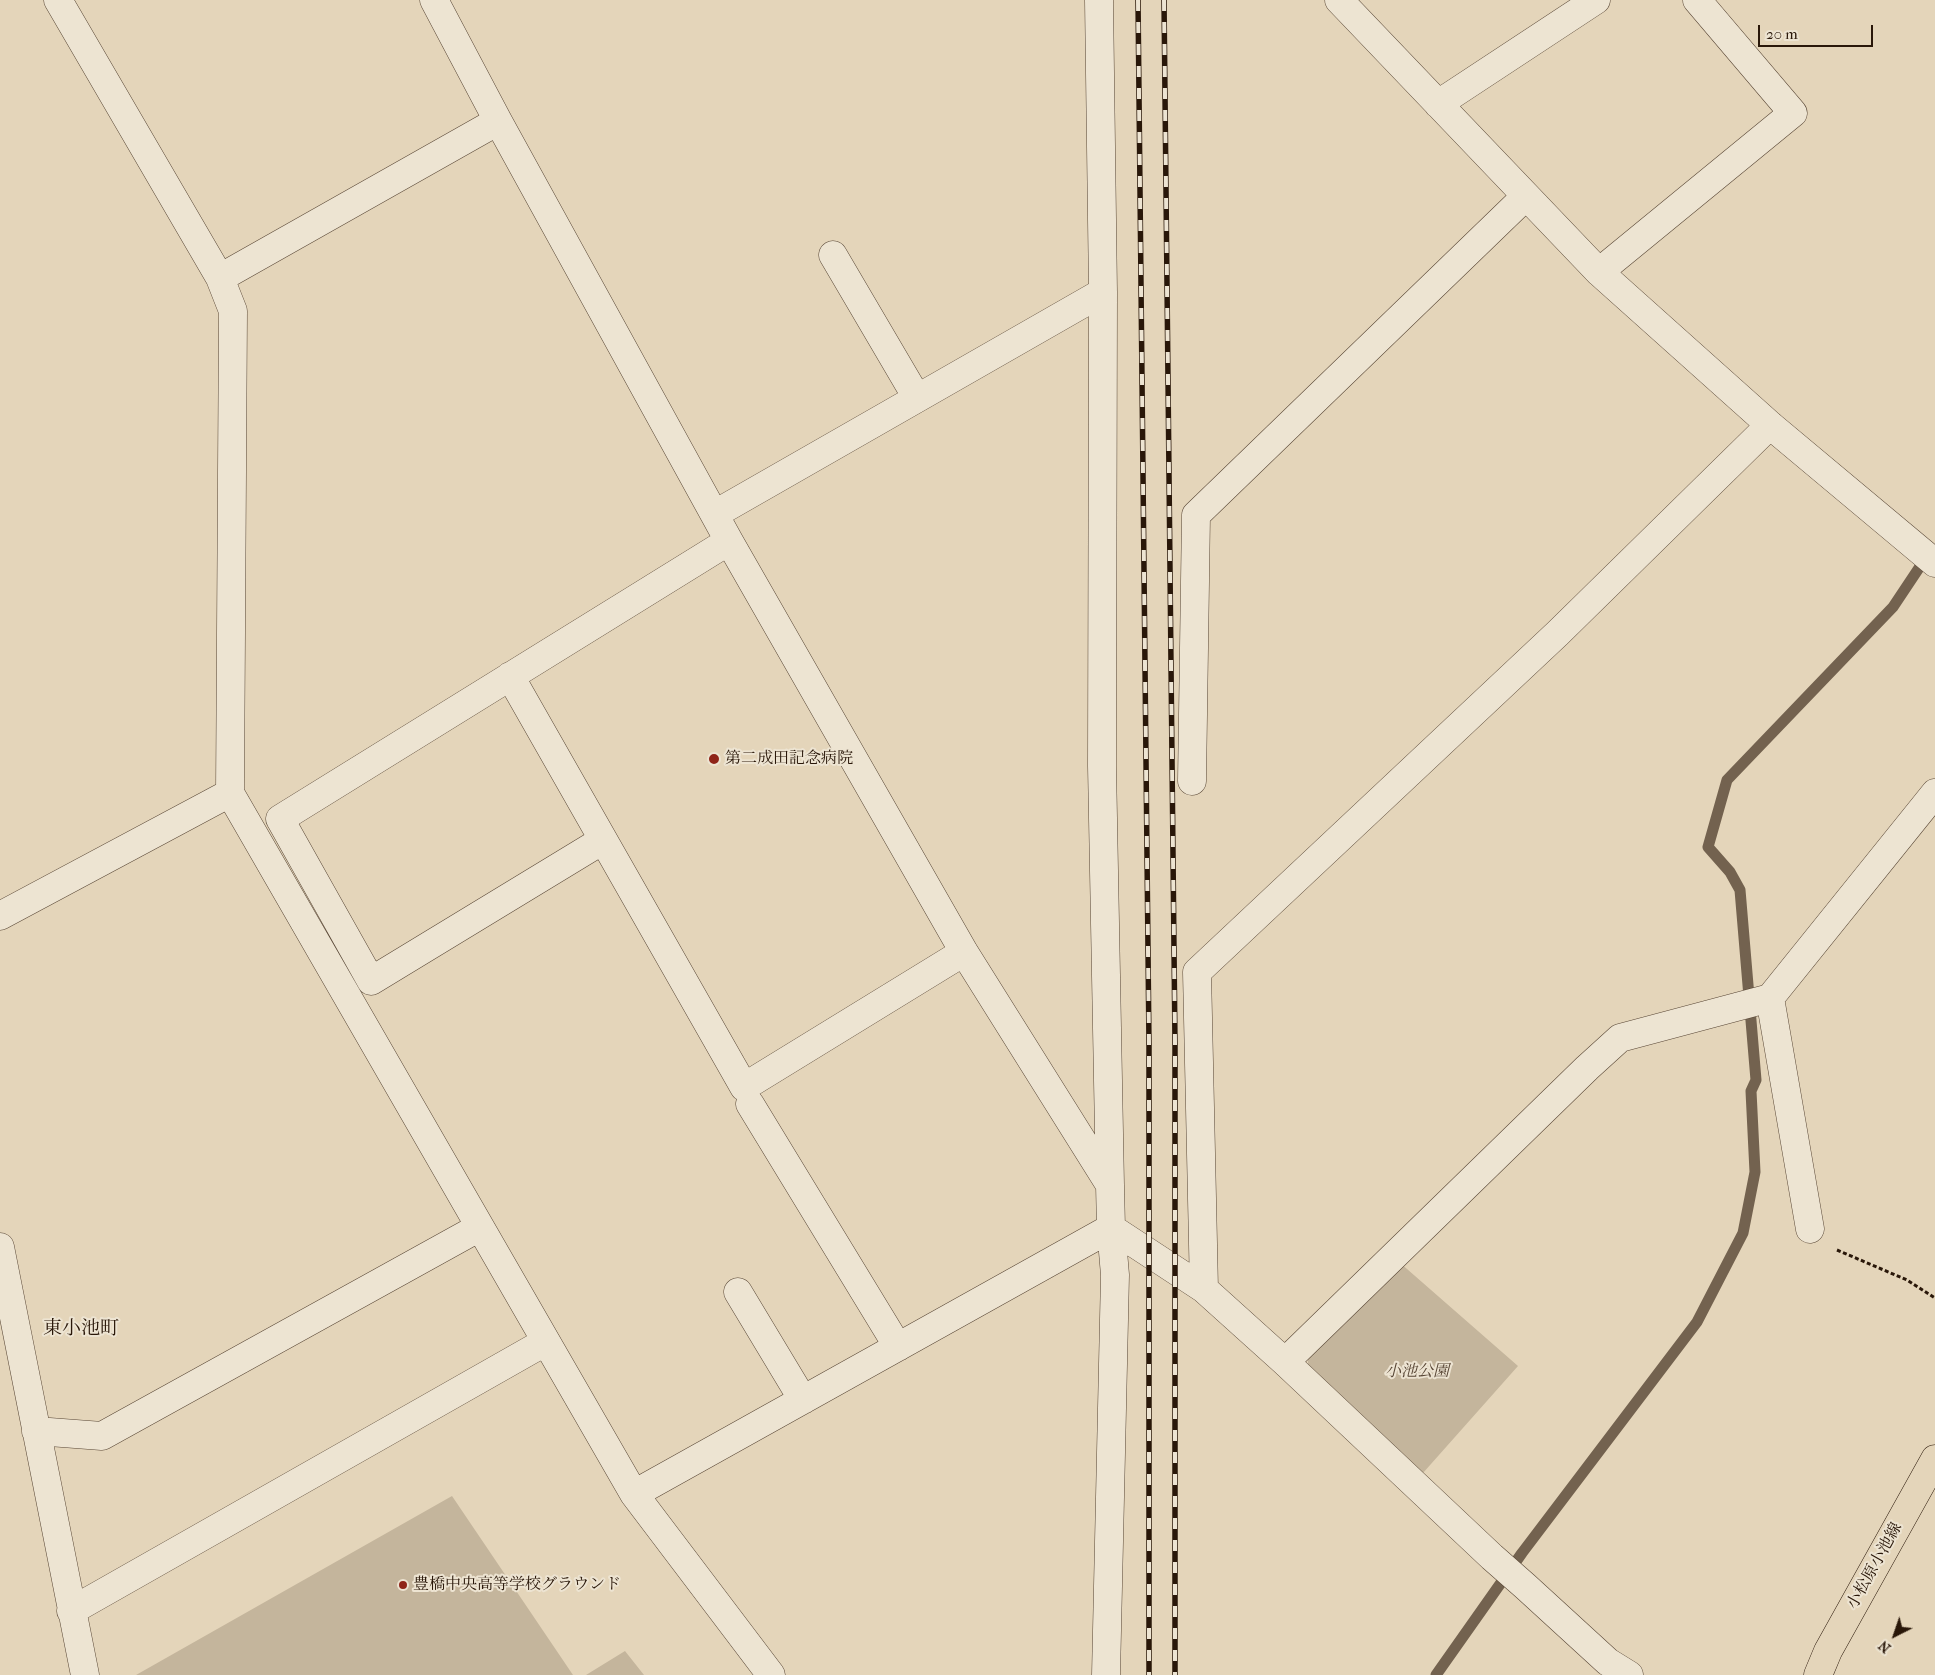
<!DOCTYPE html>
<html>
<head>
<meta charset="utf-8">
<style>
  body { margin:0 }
  #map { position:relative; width:1935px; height:1675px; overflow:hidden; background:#e4d5ba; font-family:"IM FELL French Canon",serif }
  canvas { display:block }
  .north { position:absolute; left:1870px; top:1610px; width:50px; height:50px; -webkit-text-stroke:4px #ede4d2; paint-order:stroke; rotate:221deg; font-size:14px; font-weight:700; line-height:20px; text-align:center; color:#291709 }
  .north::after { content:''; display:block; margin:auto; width:18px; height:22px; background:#291709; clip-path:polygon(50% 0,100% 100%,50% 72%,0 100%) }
  .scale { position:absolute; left:1758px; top:25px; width:115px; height:22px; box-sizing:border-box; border:2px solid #291709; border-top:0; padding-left:6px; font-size:15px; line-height:18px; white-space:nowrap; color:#291709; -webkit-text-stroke:4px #ede4d2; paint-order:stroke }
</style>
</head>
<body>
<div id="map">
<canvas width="1935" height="1675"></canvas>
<div class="north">N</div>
<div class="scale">20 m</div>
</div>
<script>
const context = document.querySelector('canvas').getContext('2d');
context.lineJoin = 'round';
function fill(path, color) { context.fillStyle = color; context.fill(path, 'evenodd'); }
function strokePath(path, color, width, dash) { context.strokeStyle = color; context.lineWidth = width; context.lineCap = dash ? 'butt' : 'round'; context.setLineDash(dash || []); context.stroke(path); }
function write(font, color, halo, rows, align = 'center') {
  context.font = font + ' "IM FELL French Canon","Noto Serif JP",serif'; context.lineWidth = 4; context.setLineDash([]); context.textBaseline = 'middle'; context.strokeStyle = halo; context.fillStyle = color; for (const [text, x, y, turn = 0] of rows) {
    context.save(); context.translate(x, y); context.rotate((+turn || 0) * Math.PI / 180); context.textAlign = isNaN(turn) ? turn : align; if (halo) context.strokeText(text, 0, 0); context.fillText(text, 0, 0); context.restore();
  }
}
fill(new Path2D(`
  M 1399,1262 L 1518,1366 L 1423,1473 L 1308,1368 L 1308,1354 Z
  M 452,1496 L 573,1675 L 136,1675 Z
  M 625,1651 L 644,1675 L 586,1675 Z`), '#c4b59c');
strokePath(new Path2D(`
  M 1436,1675 L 1522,1553 L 1697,1322 L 1743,1233 L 1755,1172 L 1751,1091 L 1756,1080 L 1740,890 L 1730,872 L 1708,847 L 1727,780 L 1893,607 L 1927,556`), '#73624f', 11);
const minor = new Path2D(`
  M 58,0 L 220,278 L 233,311 L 230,793 L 634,1494 L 771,1675
  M 434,0 L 498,121 L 729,541 L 964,952 L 1110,1185 L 1111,1228 L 1115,1275 L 1106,1675
  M 1099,0 L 1103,292 L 1102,766 L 1110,1185
  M 1339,0 L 1599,272 L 1770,425 L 1935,563
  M 1438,104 L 1596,0
  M 833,255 L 917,398
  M 1599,272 L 1793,113 L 1697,0
  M 220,278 L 498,121
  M 715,514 L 1103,292
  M 510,676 L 744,1087 L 964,952
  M 1192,781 L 1196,515 L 1526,196
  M 603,840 L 371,981 L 280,819 L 729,541
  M 0,916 L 230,793
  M 1770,998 L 1810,1229
  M 750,1104 L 898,1347
  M 0,1247 L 85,1675
  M 738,1292 L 803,1400
  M 1285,1362 L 1587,1068 L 1620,1038 L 1770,998 L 1935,793
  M 36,1431 L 102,1436 L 480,1227
  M 634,1494 L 1111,1228 L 1204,1289
  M 71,1611 L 545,1342
  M 1629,1675 L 1608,1662 L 1525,1586 L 1492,1557 L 1285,1362 L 1204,1289 L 1197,972 L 1558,633 L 1770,425`);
const major = new Path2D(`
  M 1818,1675 L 1828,1651 L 1935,1459`);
strokePath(minor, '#584635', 29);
strokePath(major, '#291709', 29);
strokePath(new Path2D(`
  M 1837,1250 L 1907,1280 L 1935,1298`), '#291709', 3, [4, 2.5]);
strokePath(minor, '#ede4d2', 28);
strokePath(major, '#e4d5ba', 28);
const rail = new Path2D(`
  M 1138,0 L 1149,1044 L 1149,1675
  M 1164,0 L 1175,1043 L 1175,1675`);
strokePath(rail, '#291709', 5.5);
strokePath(rail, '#ede4d2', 4, [11]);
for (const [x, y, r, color] of [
  [714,759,6,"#8f2418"],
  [403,1585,5,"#8f2418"]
]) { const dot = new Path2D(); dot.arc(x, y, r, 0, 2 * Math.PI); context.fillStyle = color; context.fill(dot); strokePath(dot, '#ede4d2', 2); }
write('16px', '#291709', '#ede4d2', [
  ["第二成田記念病院",725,759],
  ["豊橋中央高等学校グラウンド",413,1585]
], 'left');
write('italic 16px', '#584635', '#ede4d2', [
  ["小池公園",1417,1372]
]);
write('16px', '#291709', '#ede4d2', [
  ["小松原小池線",1875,1566,-61]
]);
write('19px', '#291709', '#ede4d2', [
  ["東小池町",81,1329]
]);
</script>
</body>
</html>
